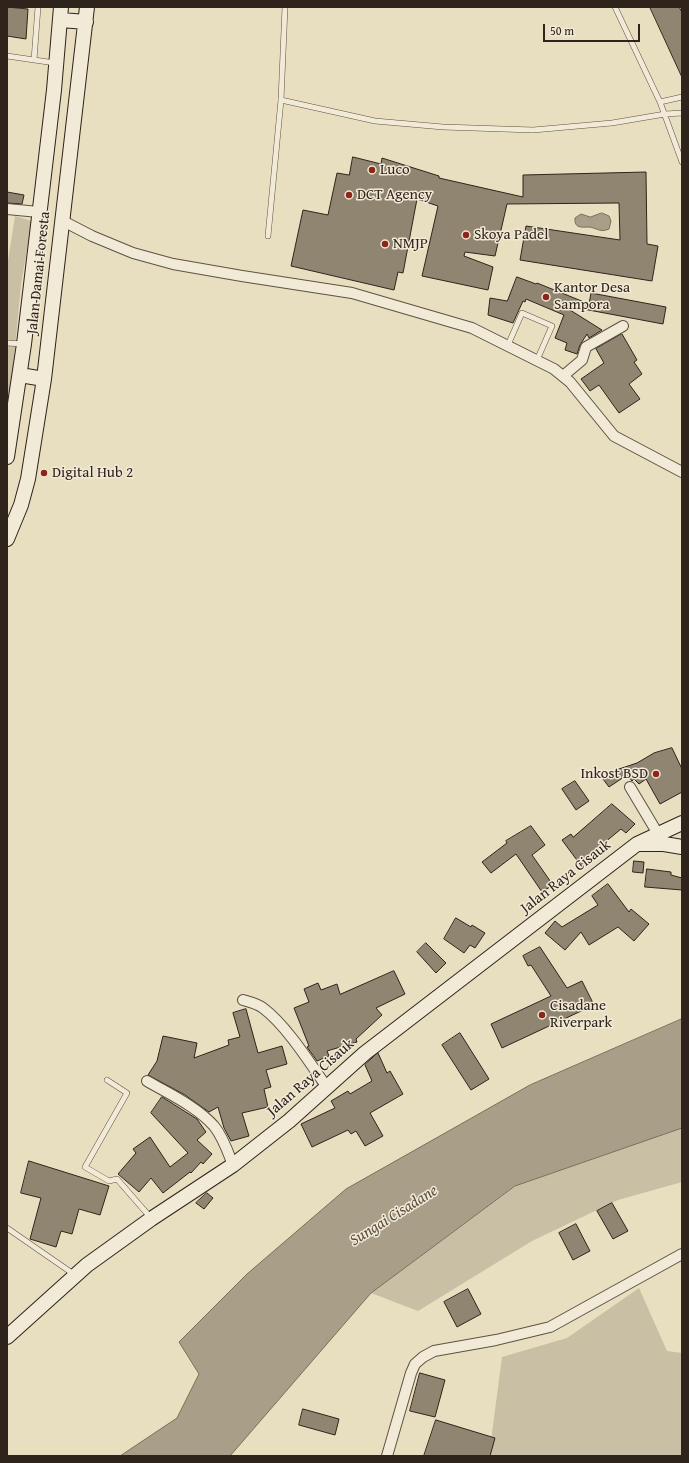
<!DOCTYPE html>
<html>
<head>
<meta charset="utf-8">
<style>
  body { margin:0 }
  #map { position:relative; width:689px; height:1463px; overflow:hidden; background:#e8dfc0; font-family:"Gentium Book Plus",serif }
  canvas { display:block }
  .frame { position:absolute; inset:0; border:8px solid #2e241c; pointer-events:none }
  .scale { position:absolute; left:543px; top:24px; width:97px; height:18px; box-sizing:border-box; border:2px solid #2e241c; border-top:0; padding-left:5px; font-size:12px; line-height:14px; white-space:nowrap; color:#2e241c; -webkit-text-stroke:3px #f0ead6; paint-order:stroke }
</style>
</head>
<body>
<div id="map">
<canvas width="689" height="1463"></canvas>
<div class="frame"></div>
<div class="scale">50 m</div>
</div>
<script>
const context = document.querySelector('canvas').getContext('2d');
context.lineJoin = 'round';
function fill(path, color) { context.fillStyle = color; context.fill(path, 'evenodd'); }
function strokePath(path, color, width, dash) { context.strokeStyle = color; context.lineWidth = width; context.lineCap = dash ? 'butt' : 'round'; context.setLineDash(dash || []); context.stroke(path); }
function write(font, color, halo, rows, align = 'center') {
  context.font = font + ' "Gentium Book Plus",serif'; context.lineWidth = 3; context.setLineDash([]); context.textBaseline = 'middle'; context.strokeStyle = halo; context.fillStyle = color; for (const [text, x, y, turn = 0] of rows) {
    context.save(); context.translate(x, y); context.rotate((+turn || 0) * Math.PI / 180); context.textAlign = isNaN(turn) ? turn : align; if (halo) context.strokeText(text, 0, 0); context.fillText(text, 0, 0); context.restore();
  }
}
fill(new Path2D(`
  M 15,216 L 32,221 L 21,284 L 7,433 L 7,267 Z
  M 682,1128 L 682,1182 L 618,1200 L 532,1241 L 418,1311 L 371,1293 L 516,1186 Z
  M 639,1288 L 667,1351 L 682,1353 L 682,1456 L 489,1456 L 502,1357 L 567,1338 Z`), '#c8bfa4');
const water = new Path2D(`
  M 602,213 L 609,216 L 611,221 L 609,229 C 600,233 597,228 589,227 C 582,227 574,229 575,218 L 581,214 L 590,217 Z
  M 682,1019 L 682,1128 L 515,1186 L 371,1293 L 230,1456 L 120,1456 L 177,1418 L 199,1374 L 179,1342 L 247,1274 L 346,1189 L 530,1085 Z`);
fill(water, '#a99f88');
strokePath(water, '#786e5d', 1);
const building = new Path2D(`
  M 7,7 L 28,9 L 26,39 L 7,36 Z
  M 650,7 L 679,7 L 682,12 L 682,77 Z
  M 353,157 L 381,164 L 382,158 L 439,176 L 439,178 L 523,197 L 523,175 L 646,172 L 647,244 L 658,246 L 652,281 L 520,260 L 526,226 L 620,240 L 619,203 L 507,204 L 495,256 L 465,252 L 464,256 L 493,267 L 488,290 L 422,276 L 438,206 L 417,199 L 403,273 L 398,272 L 394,290 L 291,266 L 303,210 L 328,215 L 337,173 L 349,175 Z
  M 7,192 L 24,195 L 22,204 L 7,203 Z
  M 517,277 L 536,284 L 537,283 L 589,304 L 591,293 L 666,307 L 663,324 L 562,305 L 602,330 L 589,338 L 587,334 L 580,345 L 577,354 L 565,350 L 567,343 L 555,338 L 564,315 L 526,299 L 525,302 L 523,301 L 513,323 L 488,315 L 490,298 L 507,301 Z
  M 622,334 L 637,360 L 634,362 L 642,374 L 629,384 L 640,399 L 619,413 L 599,385 L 590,391 L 581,379 L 604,363 L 596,349 Z
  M 672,748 L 682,769 L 682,792 L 660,804 L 646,779 L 639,784 L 634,779 L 632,781 L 627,775 L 609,787 L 603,779 L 613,771 L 637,763 L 654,753 Z
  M 575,781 L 589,801 L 576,810 L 562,789 Z
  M 612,804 L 635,824 L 626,833 L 621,829 L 587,857 L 591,861 L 582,867 L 562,840 L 571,834 L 573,837 Z
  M 531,826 L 545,845 L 532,855 L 553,885 L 542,892 L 516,854 L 491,873 L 482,862 L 507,843 L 506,841 Z
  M 634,861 L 644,862 L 643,873 L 633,872 Z
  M 647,869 L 671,872 L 671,875 L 682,878 L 682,890 L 645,887 Z
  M 608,884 L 629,912 L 631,909 L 649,924 L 634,941 L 618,927 L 589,945 L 581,932 L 565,950 L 545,933 L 555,921 L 562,927 L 598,905 L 592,896 Z
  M 456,918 L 471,927 L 472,925 L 485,933 L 475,948 L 470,945 L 464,953 L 444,939 Z
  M 426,943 L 446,963 L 436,973 L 417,952 Z
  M 540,947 L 567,988 L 582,981 L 594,1005 L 502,1048 L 491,1024 L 551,996 L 531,965 L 528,966 L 523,956 Z
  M 394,971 L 405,994 L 376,1008 L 382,1015 L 356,1039 L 357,1042 L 327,1051 L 329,1056 L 317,1061 L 307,1047 L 309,1046 L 294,1008 L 309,1002 L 304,989 L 318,983 L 321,990 L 337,984 L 340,994 Z
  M 246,1009 L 258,1053 L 282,1046 L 287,1064 L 266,1070 L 271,1087 L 264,1089 L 268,1107 L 242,1113 L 249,1136 L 231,1141 L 224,1128 L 218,1107 L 209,1112 L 185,1095 L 148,1075 L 157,1061 L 163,1036 L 197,1043 L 194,1058 L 229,1045 L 228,1040 L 240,1037 L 233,1013 Z
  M 460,1033 L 489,1079 L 471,1090 L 442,1045 Z
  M 378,1053 L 387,1073 L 390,1071 L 403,1094 L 370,1113 L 383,1136 L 365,1146 L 356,1131 L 351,1134 L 348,1130 L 312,1147 L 301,1124 L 335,1108 L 331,1101 L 348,1091 L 350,1094 L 372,1081 L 365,1065 Z
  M 162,1097 L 197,1119 L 206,1132 L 197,1140 L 212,1154 L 203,1164 L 201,1162 L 191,1173 L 190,1172 L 163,1193 L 151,1178 L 139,1192 L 118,1174 L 136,1153 L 133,1149 L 150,1137 L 170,1167 L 188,1153 L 151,1113 Z
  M 29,1161 L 109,1186 L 100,1215 L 79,1209 L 72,1234 L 61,1231 L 56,1247 L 30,1239 L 41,1198 L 21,1193 Z
  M 207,1193 L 213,1198 L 204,1209 L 196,1203 Z
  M 612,1203 L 628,1231 L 613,1239 L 597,1211 Z
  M 576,1224 L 590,1251 L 573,1260 L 559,1233 Z
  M 468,1289 L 481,1314 L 457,1327 L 444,1302 Z
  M 420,1373 L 445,1380 L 435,1417 L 410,1411 Z
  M 303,1409 L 339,1419 L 335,1435 L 299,1425 Z
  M 436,1420 L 495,1438 L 490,1456 L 424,1456 Z`);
fill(building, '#8f8571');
strokePath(building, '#2e241c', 1);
const service = new Path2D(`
  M 615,7 L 660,102 L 682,162
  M 7,56 L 55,63
  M 34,60 L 38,7
  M 281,100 L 375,121 L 443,127 L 533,130 L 612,123 L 665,114 L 682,113
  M 660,102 L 682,97
  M 268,236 L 281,100 L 285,7
  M 7,343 L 24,344
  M 508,345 L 522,313 L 552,326 L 537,360
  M 107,1080 L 127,1093 L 85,1167 L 109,1181 L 117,1179 L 151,1218
  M 7,1228 L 75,1275`);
const minor = new Path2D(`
  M 7,209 L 39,212
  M 61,220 L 92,236 L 133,253 L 173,264 L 242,276 L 352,293 L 472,328 L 554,369 L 570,382 L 614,436 L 682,472
  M 563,376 L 582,360 L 586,347 L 623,326
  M 630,787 L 661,839
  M 243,1000 C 250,1002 258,1004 263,1008 C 286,1025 310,1063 326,1086
  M 147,1081 C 169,1094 196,1106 214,1126 C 223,1137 228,1152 233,1165
  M 387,1456 L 411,1373 L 415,1364 L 423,1357 L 434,1351 L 496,1340 L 550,1327 L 682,1254`);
const secondary = new Path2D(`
  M 61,20 L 86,22
  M 20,375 L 44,379
  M 7,457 L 24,344 L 54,90 L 61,7
  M 7,539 L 21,505 L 28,479 L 44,379 L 87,7
  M 639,844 L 664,844 L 682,847
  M 7,1337 L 87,1265 L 151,1219 L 233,1165 L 289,1121 L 365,1053 L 637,844 L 682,823`);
strokePath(service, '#5c5345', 6);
strokePath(minor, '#5c5345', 12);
strokePath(secondary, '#2e241c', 16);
strokePath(service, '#f0ead6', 5);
strokePath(minor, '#f0ead6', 10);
strokePath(secondary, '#f0ead6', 14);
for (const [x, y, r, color] of [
  [372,170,4,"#8f2418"],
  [349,195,4,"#8f2418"],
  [466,235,4,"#8f2418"],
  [385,244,4,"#8f2418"],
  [546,297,4,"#8f2418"],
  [44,473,4,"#8f2418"],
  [656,774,4,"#8f2418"],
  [542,1015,4,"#8f2418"]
]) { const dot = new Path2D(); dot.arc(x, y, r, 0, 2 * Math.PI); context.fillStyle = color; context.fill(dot); strokePath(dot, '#f0ead6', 1.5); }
write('15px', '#2e241c', '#f0ead6', [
  ["Luco",380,170],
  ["DCT Agency",357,195],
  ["Skoya Padel",474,235],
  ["NMJP",393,244],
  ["Kantor Desa",554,288],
  ["Sampora",554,305],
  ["Digital Hub 2",52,473],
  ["Inkost BSD",648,774,"right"],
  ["Cisadane",550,1006],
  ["Riverpark",550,1023]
], 'left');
write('15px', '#2e241c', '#f0ead6', [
  ["Jalan Damai Foresta",39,273,-84],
  ["Jalan Raya Cisauk",566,877,-38],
  ["Jalan Raya Cisauk",311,1078,-41]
]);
write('italic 16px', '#594f42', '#f0ead6', [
  ["Sungai Cisadane",394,1216,-32]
]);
</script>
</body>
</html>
